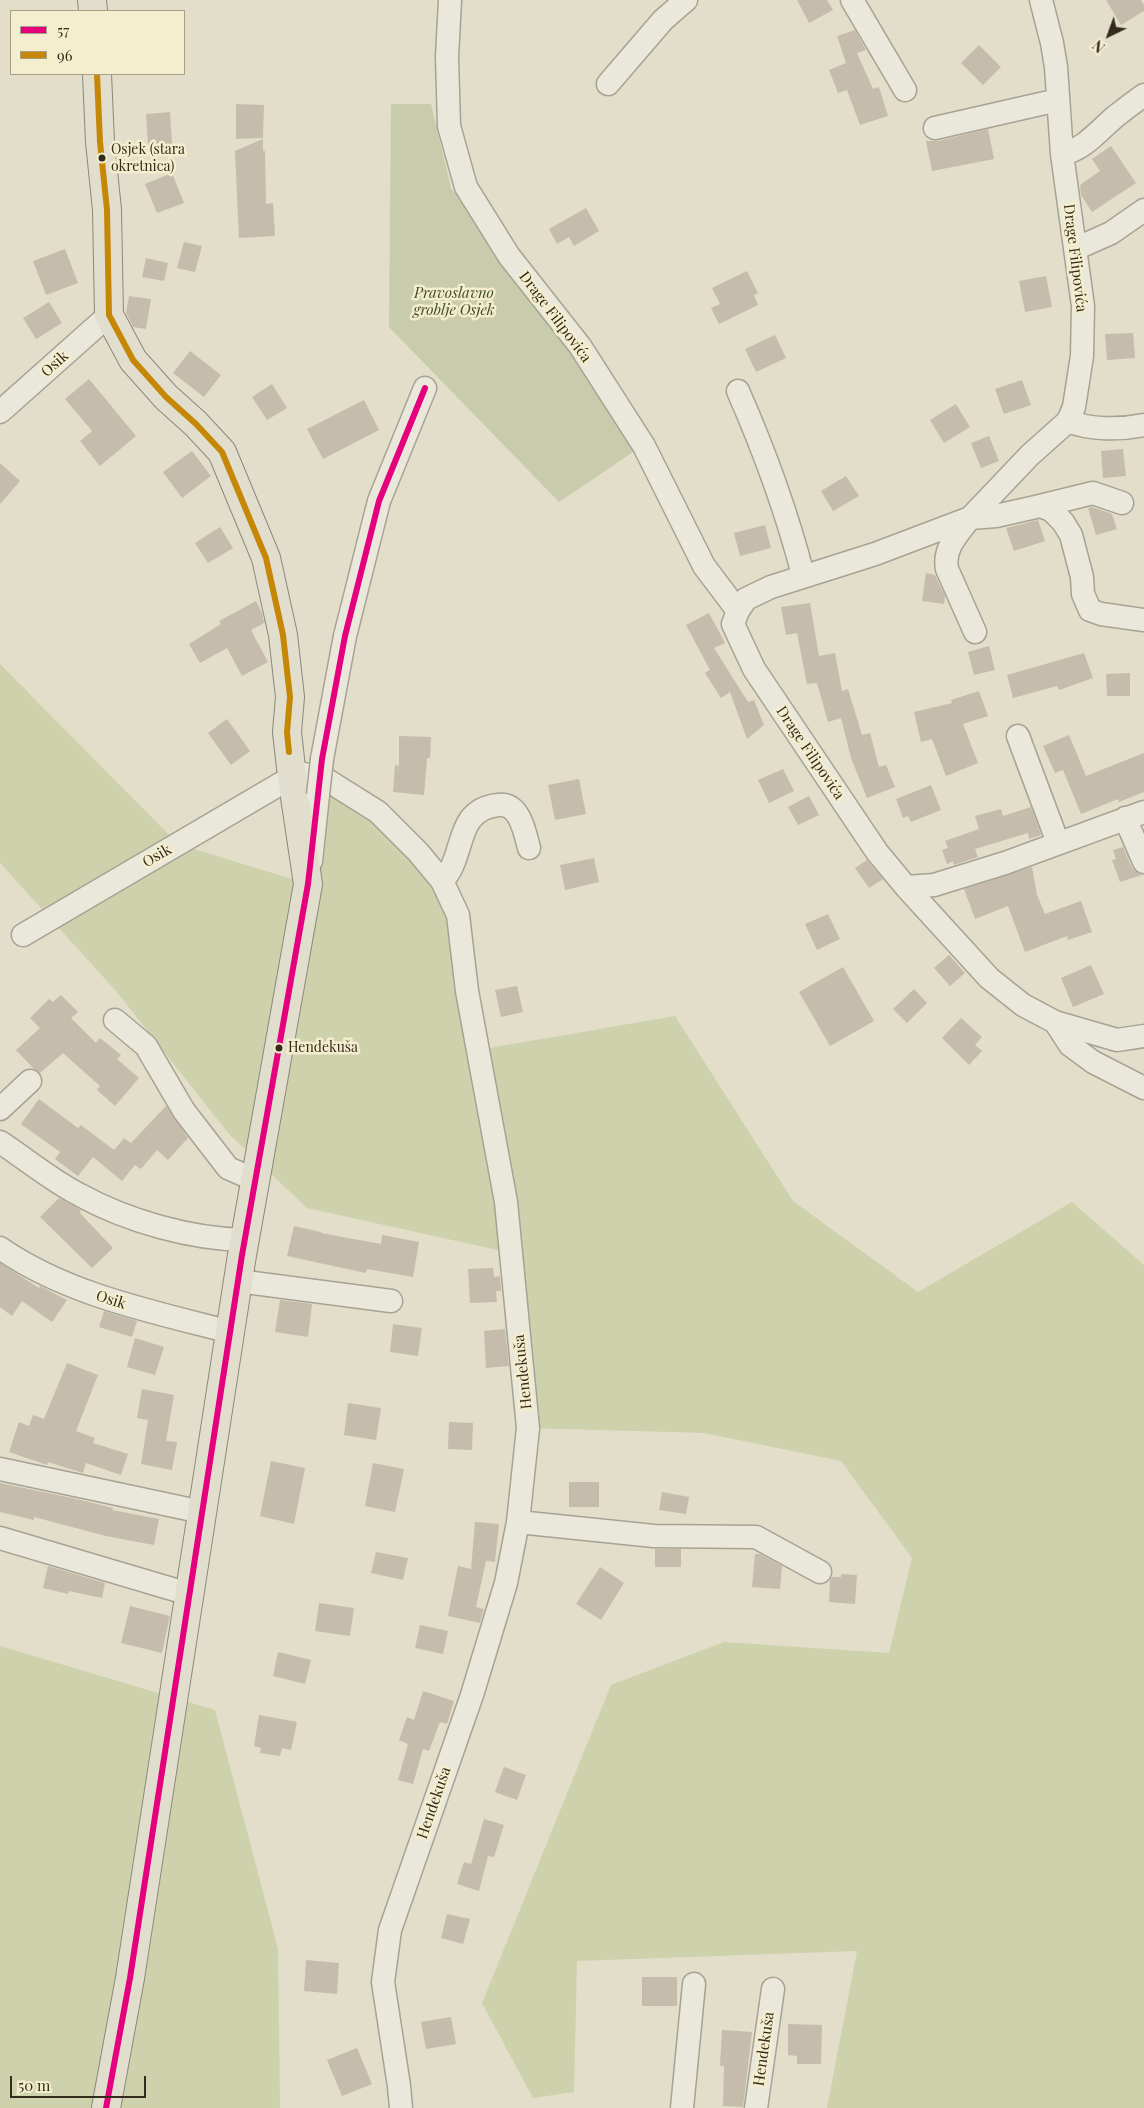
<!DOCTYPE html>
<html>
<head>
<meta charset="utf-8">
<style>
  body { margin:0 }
  #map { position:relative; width:1144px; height:2108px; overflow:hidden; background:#e2deca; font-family:"Playfair Display",serif }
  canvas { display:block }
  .legend { position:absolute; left:10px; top:10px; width:175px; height:65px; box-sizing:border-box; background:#f4eecf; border:1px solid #a7a087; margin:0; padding:6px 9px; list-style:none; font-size:15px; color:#342b1c }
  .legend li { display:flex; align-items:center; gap:10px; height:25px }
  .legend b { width:25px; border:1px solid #a7a087 }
  .north { position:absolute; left:1084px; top:10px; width:50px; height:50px; -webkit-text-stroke:4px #f4eecf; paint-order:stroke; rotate:222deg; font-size:14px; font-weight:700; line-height:20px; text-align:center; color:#342b1c }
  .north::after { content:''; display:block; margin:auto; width:18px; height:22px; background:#342b1c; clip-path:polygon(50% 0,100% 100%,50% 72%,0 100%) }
  .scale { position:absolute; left:10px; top:2076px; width:136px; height:22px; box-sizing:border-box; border:2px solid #342b1c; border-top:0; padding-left:6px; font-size:15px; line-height:18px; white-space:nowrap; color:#342b1c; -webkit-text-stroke:4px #f4eecf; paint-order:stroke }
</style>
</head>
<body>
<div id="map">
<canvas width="1144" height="2108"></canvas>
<ul class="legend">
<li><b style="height:6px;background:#e5007d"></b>57</li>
<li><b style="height:6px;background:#c68707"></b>96</li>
</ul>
<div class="north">N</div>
<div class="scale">50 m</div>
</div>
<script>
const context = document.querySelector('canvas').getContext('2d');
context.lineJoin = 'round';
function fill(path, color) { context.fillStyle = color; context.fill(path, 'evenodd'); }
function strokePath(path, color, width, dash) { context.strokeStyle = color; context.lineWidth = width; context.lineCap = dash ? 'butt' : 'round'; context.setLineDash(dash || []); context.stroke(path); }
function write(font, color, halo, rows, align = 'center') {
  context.font = font + ' "Playfair Display",serif'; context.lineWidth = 5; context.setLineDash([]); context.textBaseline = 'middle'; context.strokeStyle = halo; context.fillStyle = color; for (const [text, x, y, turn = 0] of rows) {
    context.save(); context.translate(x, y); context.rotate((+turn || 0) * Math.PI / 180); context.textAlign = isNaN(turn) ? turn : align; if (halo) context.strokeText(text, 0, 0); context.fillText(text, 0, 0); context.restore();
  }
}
fill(new Path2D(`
  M 0,664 L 178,844 L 308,884 L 327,780 L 442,881 L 478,1050 L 675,1016 L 793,1201 L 918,1292 L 1072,1202 L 1144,1265 L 1144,2108 L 827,2108 L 857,1951 L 577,1961 L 574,2092 L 533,2098 L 482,2003 L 611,1685 L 724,1642 L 889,1653 L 912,1558 L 841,1461 L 704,1433 L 528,1428 L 511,1253 L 307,1208 L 229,1134 L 116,991 L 0,863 Z
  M 0,1646 L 215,1710 L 278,1949 L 280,2108 L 0,2108 Z`), '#cdd2ac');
fill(new Path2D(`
  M 391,104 L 431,104 L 451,188 L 639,448 L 559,502 L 389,327 Z`), '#c8ccac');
fill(new Path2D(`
  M 797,0 L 827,0 L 833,10 L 809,23 Z
  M 1106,0 L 1141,0 L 1144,5 L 1144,11 L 1121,25 Z
  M 855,30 L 866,50 L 857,53 L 873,89 L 879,87 L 888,116 L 860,125 L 847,90 L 838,93 L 829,70 L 846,63 L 837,36 Z
  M 979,45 L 1001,67 L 983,85 L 961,63 Z
  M 236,104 L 264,105 L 263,138 L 236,139 Z
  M 170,112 L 172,144 L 148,145 L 146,114 Z
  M 988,129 L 994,159 L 932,171 L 926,141 L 938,141 Z
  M 263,139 L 263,151 L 265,151 L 266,204 L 273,203 L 275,236 L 239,238 L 235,151 Z
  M 1111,146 L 1136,183 L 1092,212 L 1081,195 L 1080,185 L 1100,171 L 1092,159 Z
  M 172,173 L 184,203 L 157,213 L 145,184 Z
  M 586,208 L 599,231 L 574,246 L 569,237 L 557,244 L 549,229 Z
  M 184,242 L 202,246 L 195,272 L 177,268 Z
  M 65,249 L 78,283 L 46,295 L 33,261 Z
  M 146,258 L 168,263 L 164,281 L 142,277 Z
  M 747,271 L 758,293 L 754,295 L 758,305 L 719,324 L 711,308 L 720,304 L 712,288 Z
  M 1046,276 L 1052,307 L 1025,312 L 1019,281 Z
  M 129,296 L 151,299 L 146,329 L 133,327 L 126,313 Z
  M 49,302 L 62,323 L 36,339 L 23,318 Z
  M 1133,333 L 1135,358 L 1107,360 L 1105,334 Z
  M 775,335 L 786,358 L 756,372 L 745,349 Z
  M 190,351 L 221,375 L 204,397 L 173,373 Z
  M 89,379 L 136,436 L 100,466 L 80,441 L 92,431 L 65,399 Z
  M 1022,380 L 1031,405 L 1004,414 L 995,389 Z
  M 272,384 L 287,408 L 267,420 L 252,397 Z
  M 364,400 L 379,430 L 323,459 L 307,429 Z
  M 956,404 L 970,427 L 944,443 L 930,420 Z
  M 989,436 L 999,461 L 981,468 L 971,443 Z
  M 1123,449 L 1126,476 L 1103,478 L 1101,451 Z
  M 192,451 L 211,476 L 182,498 L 163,472 Z
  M 0,463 L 20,481 L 0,504 Z
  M 846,476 L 859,496 L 833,511 L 821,491 Z
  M 1092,507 L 1112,514 L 1117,529 L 1096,535 L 1088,508 Z
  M 1038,520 L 1045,541 L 1014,551 L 1006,528 Z
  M 765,525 L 771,548 L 740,556 L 734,533 Z
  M 220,527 L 233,548 L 208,563 L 195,543 Z
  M 926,573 L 935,575 L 945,596 L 944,604 L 922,601 Z
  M 256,601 L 262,613 L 264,623 L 251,630 L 268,662 L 242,676 L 227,648 L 200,663 L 189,644 L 221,624 L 219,621 Z
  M 810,603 L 819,656 L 835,653 L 842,691 L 848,689 L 862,735 L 870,733 L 879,767 L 886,765 L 895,787 L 867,798 L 851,758 L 841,718 L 828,722 L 817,683 L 807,684 L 797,633 L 786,635 L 781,607 Z
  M 709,613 L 725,643 L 714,648 L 748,702 L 754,700 L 764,725 L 747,739 L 730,692 L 721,698 L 705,673 L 710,670 L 686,625 Z
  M 989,646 L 995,670 L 974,675 L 968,652 Z
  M 1084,653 L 1093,678 L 1059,690 L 1057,686 L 1013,698 L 1007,675 Z
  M 1130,673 L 1130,696 L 1107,696 L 1106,674 Z
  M 979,691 L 988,716 L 963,724 L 978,763 L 946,776 L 932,739 L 921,742 L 914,712 L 952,703 L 951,700 Z
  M 227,719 L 250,751 L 231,765 L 208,733 Z
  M 1069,735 L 1086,776 L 1144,753 L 1144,792 L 1119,802 L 1118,799 L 1081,814 L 1063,770 L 1055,773 L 1043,746 Z
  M 399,736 L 431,737 L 430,758 L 427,758 L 424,795 L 393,792 L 395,765 L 399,766 Z
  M 783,769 L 794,791 L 769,803 L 758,780 Z
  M 579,779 L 586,814 L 555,820 L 548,785 Z
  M 931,785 L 941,810 L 911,822 L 908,816 L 903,818 L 896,799 Z
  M 809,796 L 819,815 L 798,825 L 788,807 Z
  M 1031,807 L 1041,835 L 1029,839 L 1028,833 L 975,849 L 978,857 L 954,865 L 953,861 L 947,864 L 942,850 L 948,848 L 945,841 L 979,829 L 975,816 L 1001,809 L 1003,816 Z
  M 1123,847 L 1132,868 L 1136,872 L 1142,875 L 1120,882 L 1112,860 L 1116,859 L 1113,850 Z
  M 594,858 L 599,882 L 565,890 L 560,865 Z
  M 867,860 L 883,879 L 869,888 L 855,868 Z
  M 1032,867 L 1037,895 L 1045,914 L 1081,901 L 1092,932 L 1068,940 L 1067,936 L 1025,952 L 1008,906 L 975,919 L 964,889 Z
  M 828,914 L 840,939 L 817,950 L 805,924 Z
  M 949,955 L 965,973 L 950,986 L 934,968 Z
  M 1091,965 L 1104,994 L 1073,1007 L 1061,978 Z
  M 843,967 L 874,1021 L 830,1046 L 799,992 Z
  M 517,986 L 523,1012 L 501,1017 L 495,990 Z
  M 914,989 L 927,1003 L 907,1023 L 893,1009 Z
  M 61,995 L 78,1012 L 71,1018 L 96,1043 L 100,1038 L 121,1055 L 117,1059 L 139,1078 L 115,1106 L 97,1090 L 100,1086 L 63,1053 L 40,1073 L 33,1068 L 16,1050 L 40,1028 L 30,1018 L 49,999 L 53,1002 Z
  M 961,1018 L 982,1037 L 975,1045 L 982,1051 L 969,1065 L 942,1038 Z
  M 39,1099 L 78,1128 L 81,1125 L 114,1150 L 124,1138 L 131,1143 L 166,1106 L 188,1138 L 168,1160 L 157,1150 L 141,1169 L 135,1165 L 122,1181 L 93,1157 L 78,1176 L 55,1159 L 60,1152 L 21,1124 Z
  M 59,1198 L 79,1209 L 81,1211 L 80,1213 L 113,1248 L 92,1268 L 40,1217 Z
  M 294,1226 L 321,1232 L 321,1233 L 381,1244 L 382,1235 L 419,1242 L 413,1277 L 367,1269 L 366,1273 L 287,1256 Z
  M 0,1263 L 39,1288 L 40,1286 L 67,1300 L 52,1322 L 22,1301 L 12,1316 L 0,1307 Z
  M 493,1268 L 494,1277 L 500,1276 L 501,1291 L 496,1291 L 497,1302 L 470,1303 L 468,1269 Z
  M 280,1300 L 312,1304 L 308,1337 L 275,1332 Z
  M 104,1311 L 137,1321 L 132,1337 L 99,1327 Z
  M 393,1324 L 422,1328 L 418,1356 L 390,1352 Z
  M 505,1329 L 509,1366 L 486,1368 L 484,1331 Z
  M 135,1338 L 164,1347 L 155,1375 L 127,1367 Z
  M 67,1363 L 98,1375 L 76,1431 L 95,1438 L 93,1443 L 128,1454 L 121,1475 L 86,1463 L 83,1473 L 48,1462 L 47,1465 L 9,1452 L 19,1422 L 29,1426 L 33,1415 L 44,1419 Z
  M 142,1389 L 174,1395 L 166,1441 L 177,1442 L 172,1470 L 141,1464 L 148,1420 L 137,1418 Z
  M 348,1403 L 381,1408 L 376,1440 L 344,1435 Z
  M 449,1422 L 473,1423 L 472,1450 L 448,1449 Z
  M 271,1461 L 305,1468 L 294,1524 L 260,1516 Z
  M 373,1463 L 404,1469 L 395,1512 L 365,1506 Z
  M 569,1482 L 599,1482 L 599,1507 L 569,1507 Z
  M 0,1483 L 81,1500 L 113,1508 L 112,1510 L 159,1519 L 154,1545 L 106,1536 L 34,1517 L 34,1520 L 0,1512 Z
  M 662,1492 L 689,1497 L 686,1514 L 659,1510 Z
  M 475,1522 L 499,1524 L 495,1562 L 486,1561 L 476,1607 L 484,1609 L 480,1623 L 448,1616 L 458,1566 L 471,1569 Z
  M 655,1549 L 681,1549 L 681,1567 L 655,1567 Z
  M 376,1552 L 408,1558 L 403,1580 L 371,1573 Z
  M 755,1554 L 760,1554 L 782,1566 L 780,1589 L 752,1587 Z
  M 48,1566 L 105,1583 L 102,1598 L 69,1591 L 68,1594 L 43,1588 Z
  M 600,1567 L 624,1583 L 601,1620 L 576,1604 Z
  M 841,1574 L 857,1575 L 855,1604 L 829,1602 L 830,1580 L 832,1577 L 841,1577 Z
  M 319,1603 L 354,1608 L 350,1636 L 315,1631 Z
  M 130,1606 L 170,1616 L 162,1653 L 121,1643 Z
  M 420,1625 L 448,1631 L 443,1654 L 415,1648 Z
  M 278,1652 L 311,1660 L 305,1684 L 273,1676 Z
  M 423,1691 L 454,1701 L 447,1724 L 440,1722 L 429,1751 L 423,1749 L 413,1784 L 398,1780 L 408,1744 L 399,1740 L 407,1717 L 414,1720 Z
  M 259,1715 L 297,1722 L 291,1750 L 282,1748 L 280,1756 L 260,1753 L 261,1748 L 254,1746 Z
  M 504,1767 L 526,1775 L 517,1800 L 495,1792 Z
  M 484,1819 L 504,1825 L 494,1857 L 488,1856 L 479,1891 L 457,1884 L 464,1862 L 471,1864 Z
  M 447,1914 L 470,1919 L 463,1944 L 441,1938 Z
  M 306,1960 L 339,1963 L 337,1994 L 304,1991 Z
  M 642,1977 L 677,1977 L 677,2006 L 642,2006 Z
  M 451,2017 L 456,2044 L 426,2049 L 421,2022 Z
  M 788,2024 L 822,2025 L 821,2064 L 797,2064 L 797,2056 L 788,2055 Z
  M 722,2030 L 752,2032 L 743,2107 L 723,2106 L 724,2066 L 720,2066 Z
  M 357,2048 L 372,2084 L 342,2096 L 327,2060 Z`), '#c5bcab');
const minor = new Path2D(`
  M 450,0 L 447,57 L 449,126 L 466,187 L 509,256 L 580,346 L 644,446 L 704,566 L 738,611
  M 852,0 L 905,90
  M 1041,0 L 1052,43 L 1056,67 L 1062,154 L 1083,306 L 1082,356 L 1074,407 L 1068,421 L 1030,455 L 970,518 L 875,554 L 771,587 L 746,599 L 738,611 L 733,624 L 754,669 L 877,852 L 906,887 L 989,978 L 1023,1005 L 1055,1022 L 1117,1040 L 1144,1036
  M 608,84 L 663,20 L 686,0
  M 935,128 L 1058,100
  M 1062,154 C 1084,150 1099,130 1116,116 C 1125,109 1134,102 1144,95
  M 1075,249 L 1111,233 L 1144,210
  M 738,391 C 764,450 787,513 803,575
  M 0,412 L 109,315
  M 1068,421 C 1090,430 1120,430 1144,425
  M 1040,506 L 1093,493 L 1122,503
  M 975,632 L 947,569 C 943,548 958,534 970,518 L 996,516 L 1040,506 L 1051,510 L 1063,522 L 1071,535 L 1082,577 L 1083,594 L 1090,610 L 1101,614 L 1144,620
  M 1018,736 L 1058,843
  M 322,759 L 345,636 L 379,501 L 425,388
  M 291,769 L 300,773 L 327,780 L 378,812 L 418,852 L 442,881 L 458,915 L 467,991 L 506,1202 L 528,1428 L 518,1522 L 506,1583 L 472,1695 L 390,1930 L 383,1982 L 399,2086 L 401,2108
  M 1125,818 L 1144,862
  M 311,861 L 318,795
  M 442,881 C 467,856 453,810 498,805 C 520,802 525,833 529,848
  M 906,887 L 934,885 L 1005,863 L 1144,812
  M 23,935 L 292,777
  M 115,1020 L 146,1046 L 184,1111 L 228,1168 L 255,1180
  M 1055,1022 L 1070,1045 L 1093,1062 L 1144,1088
  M 0,1109 L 30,1081
  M 0,1142 C 26,1159 52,1181 80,1195 C 127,1221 191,1239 245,1240
  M 0,1248 C 68,1295 151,1311 230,1332
  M 238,1281 L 391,1301
  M 0,1469 L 202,1512
  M 518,1522 L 654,1536 L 756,1537 L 820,1572
  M 0,1538 L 189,1594
  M 682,2108 L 694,1984
  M 756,2108 L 773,1989`);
const major = new Path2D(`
  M 92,0 L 93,11
  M 97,74 L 100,142 L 107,210 L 109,315 L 133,360 L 166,397 L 196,424 L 222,452 L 266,558 L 283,635 L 290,697 L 287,732 L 292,777 L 308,884 L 242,1255 L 130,1978 L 106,2108`);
strokePath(minor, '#a7a293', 25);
strokePath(major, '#8c887a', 30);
strokePath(minor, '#eae7db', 22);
strokePath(major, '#e1decd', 28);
const minorBridge = new Path2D(`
  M 318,795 L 322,759`);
strokePath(minorBridge, '#a7a293', 25, []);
strokePath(minorBridge, '#eae7db', 22);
strokePath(new Path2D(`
  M 106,2108 L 130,1978 L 242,1255 L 308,884 L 322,759 L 345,636 L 379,501 L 425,388`), '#e5007d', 6);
strokePath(new Path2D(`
  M 97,74 L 100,142 L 107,210 L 109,315 L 133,360 L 166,397 L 196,424 L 222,452 L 266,558 L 283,635 L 290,697 L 287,732 L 289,752`), '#c68707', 6);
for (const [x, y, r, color] of [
  [102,158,4.5,"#342b1c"],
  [279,1048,4.5,"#342b1c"]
]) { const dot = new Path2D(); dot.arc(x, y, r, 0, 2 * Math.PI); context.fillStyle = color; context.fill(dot); strokePath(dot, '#f4eecf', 2); }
write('14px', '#342b1c', '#f4eecf', [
  ["Osjek (stara",111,150],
  ["okretnica)",111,167],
  ["Hendekuša",288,1048]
], 'left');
write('15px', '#342b1c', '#f4eecf', [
  ["Drage Filipovića",1075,258,83],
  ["Drage Filipovića",555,317,53],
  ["Osik",55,364,-42],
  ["Drage Filipovića",810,753,56],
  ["Osik",157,856,-30],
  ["Osik",111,1300,18],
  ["Hendekuša",523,1372,-96],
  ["Hendekuša",434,1803,-71],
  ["Hendekuša",764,2049,-82]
]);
write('italic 15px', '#3f5024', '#f4eecf', [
  ["Pravoslavno",454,293],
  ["groblje Osjek",454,310]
]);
</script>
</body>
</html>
